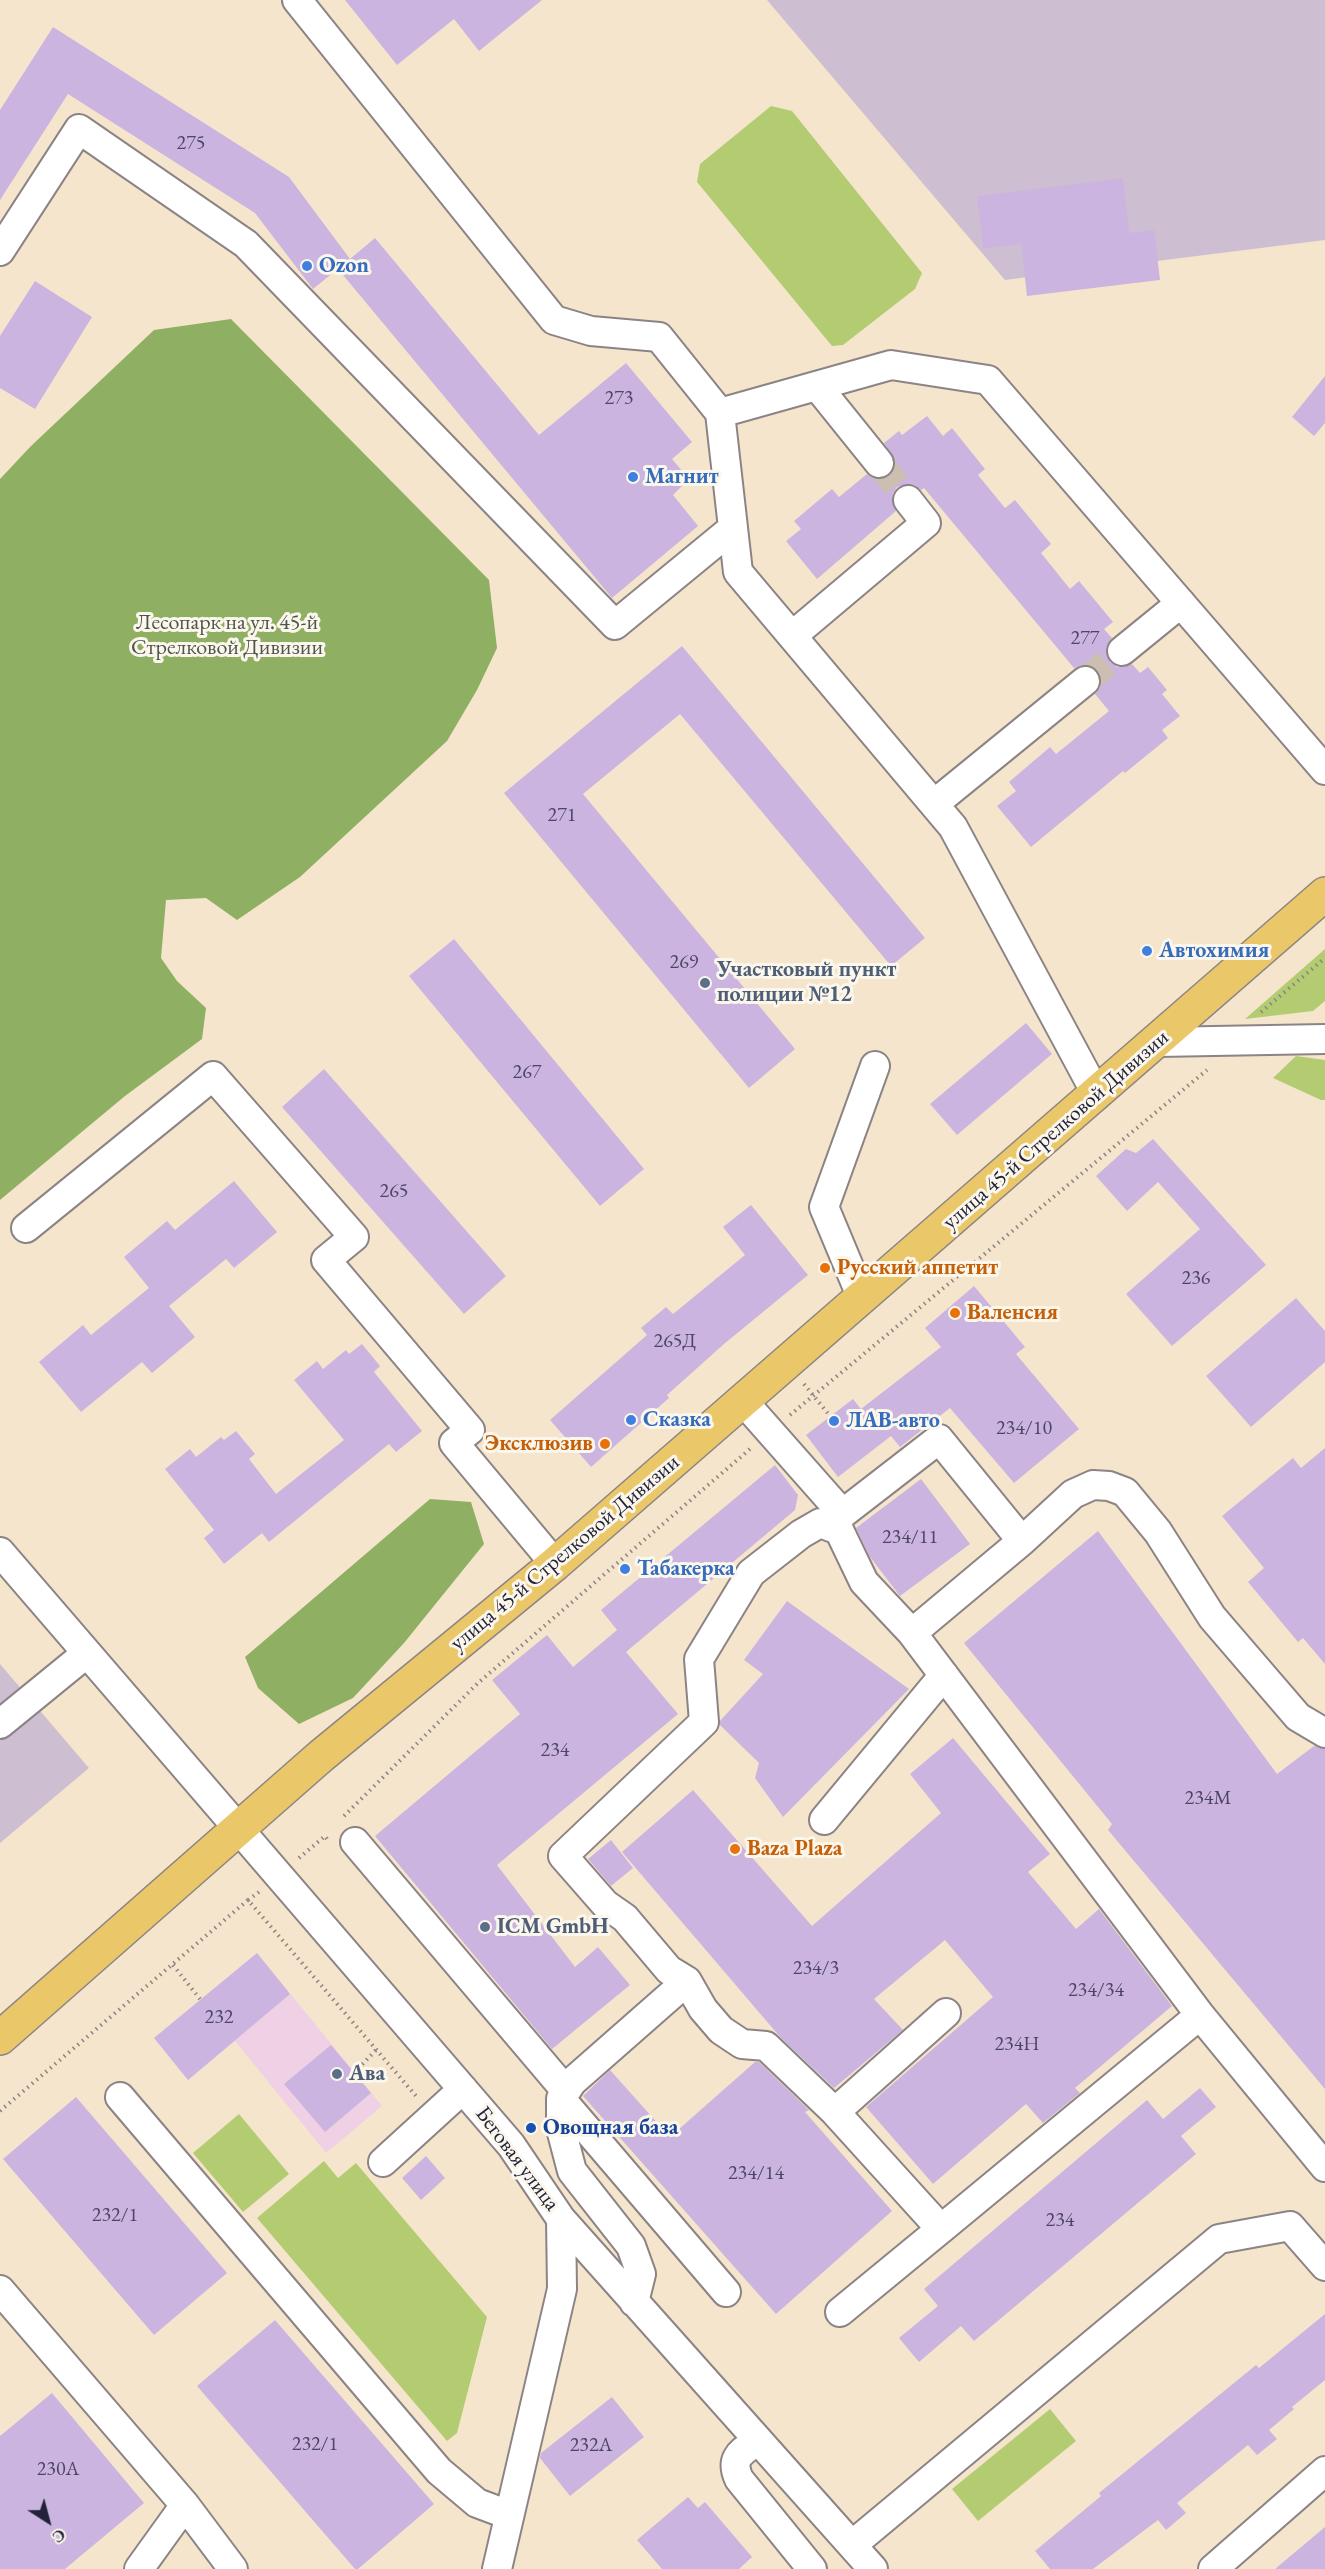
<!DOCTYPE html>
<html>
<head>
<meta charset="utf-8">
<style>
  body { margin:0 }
  #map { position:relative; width:1325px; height:2569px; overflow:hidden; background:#f6e5cd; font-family:"EB Garamond",serif }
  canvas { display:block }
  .north { position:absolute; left:18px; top:2491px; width:60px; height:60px; -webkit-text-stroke:4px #fbf7ec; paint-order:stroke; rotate:144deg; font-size:16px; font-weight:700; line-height:24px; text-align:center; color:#22223b }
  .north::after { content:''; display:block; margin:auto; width:21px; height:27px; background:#22223b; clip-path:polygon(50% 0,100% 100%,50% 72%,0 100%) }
</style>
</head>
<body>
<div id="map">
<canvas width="1325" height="2569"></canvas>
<div class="north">С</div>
</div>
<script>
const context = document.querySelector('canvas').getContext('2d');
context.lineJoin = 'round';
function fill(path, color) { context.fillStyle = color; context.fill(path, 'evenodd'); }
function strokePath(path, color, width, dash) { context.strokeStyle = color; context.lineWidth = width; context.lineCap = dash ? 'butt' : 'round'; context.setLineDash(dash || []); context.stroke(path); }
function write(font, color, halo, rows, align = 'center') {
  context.font = font + ' "EB Garamond",serif'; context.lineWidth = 6; context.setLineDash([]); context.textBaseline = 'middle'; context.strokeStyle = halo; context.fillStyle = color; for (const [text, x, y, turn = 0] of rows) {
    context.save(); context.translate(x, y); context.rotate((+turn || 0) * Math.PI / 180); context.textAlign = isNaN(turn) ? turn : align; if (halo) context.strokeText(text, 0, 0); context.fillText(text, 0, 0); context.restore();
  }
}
fill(new Path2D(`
  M 257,1953 L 382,2106 L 326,2153 L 235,2041 L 188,2080 L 154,2038 Z`), '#f0d0e4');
fill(new Path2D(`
  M 767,0 L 1325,0 L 1325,240 L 1005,280 Z
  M 0,1664 L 89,1768 L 0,1843 Z`), '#cebed1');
fill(new Path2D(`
  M 771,106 L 792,111 L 922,273 L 915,289 L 843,345 L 832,346 L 697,182 L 700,164 Z
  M 1325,949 L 1325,1001 L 1313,1011 L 1245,1019 Z
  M 1296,1056 L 1325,1060 L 1325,1100 L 1321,1100 L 1273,1078 Z
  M 239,2114 L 289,2174 L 243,2212 L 193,2153 Z
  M 324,2161 L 338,2178 L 356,2163 L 487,2317 L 457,2433 L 447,2441 L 257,2218 Z
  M 1050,2409 L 1076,2441 L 978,2521 L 952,2489 Z`), '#b4cc71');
fill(new Path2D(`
  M 231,319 L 489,580 L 497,648 L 477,690 L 447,741 L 300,877 L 237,920 L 206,898 L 166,900 L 161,958 L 177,981 L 206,1008 L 202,1039 L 125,1096 L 0,1200 L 0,479 L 31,446 L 154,330 Z
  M 430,1499 L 471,1502 L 484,1544 L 404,1643 L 353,1698 L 299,1724 L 258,1688 L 245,1657 Z`), '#8fb063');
fill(new Path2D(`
  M 345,0 L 542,0 L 479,51 L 454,19 L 397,65 Z
  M 53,27 L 289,177 L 350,259 L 375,238 L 539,435 L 626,363 L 692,442 L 672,459 L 689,479 L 673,495 L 698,526 L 612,598 L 338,269 L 345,263 L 313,289 L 255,213 L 68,94 L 0,200 L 0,110 Z
  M 1123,178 L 1129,233 L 1154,230 L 1160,280 L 1027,296 L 1021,244 L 983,248 L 977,196 Z
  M 35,281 L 92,317 L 35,409 L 0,388 L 0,336 Z
  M 1325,376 L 1325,423 L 1314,436 L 1292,417 Z
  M 927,416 L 943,436 L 952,428 L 985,469 L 978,475 L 1005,508 L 1015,500 L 1051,544 L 1041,553 L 1070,589 L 1079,581 L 1113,622 L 1104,629 L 1112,638 L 1107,645 L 1106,653 L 1110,662 L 1117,667 L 1124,667 L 1132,664 L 1140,673 L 1148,667 L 1167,690 L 1162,694 L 1180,716 L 1162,730 L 1168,738 L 1125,773 L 1123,771 L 1031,847 L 997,806 L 1016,791 L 1009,782 L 1050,747 L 1056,754 L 1109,711 L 1095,694 L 1101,686 L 1101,678 L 1098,671 L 1090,665 L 1082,665 L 1074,668 L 924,488 L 921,490 L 915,485 L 906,484 L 897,487 L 893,493 L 892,502 L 896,511 L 817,579 L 786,541 L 801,529 L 794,521 L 832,489 L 839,497 L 867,474 L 873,478 L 881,479 L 890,475 L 895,468 L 895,460 L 884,443 L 899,431 L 902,435 Z
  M 682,646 L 925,938 L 891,966 L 680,714 L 583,794 L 795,1049 L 749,1088 L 504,793 Z
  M 454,939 L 644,1169 L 600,1206 L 409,976 Z
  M 1026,1023 L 1052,1054 L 957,1135 L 930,1104 Z
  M 324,1069 L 506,1276 L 464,1314 L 282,1107 Z
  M 1153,1139 L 1266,1265 L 1172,1346 L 1126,1294 L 1200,1229 L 1158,1182 L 1127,1211 L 1096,1176 L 1126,1149 L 1136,1153 Z
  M 234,1181 L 277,1232 L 234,1268 L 226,1259 L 169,1306 L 195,1337 L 152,1373 L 142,1362 L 81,1412 L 39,1362 L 83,1325 L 91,1335 L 149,1288 L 124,1257 L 167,1221 L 175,1230 Z
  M 751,1205 L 808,1275 L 724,1344 L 667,1395 L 669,1398 L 591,1467 L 550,1420 L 647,1335 L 641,1328 L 666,1307 L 673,1314 L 745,1255 L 723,1227 Z
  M 974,1286 L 1025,1347 L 1016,1354 L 1079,1429 L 1014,1483 L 950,1408 L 900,1447 L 891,1436 L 838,1477 L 806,1435 L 853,1399 L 861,1409 L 941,1347 L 925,1328 Z
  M 1296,1298 L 1325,1331 L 1325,1362 L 1251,1427 L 1206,1376 Z
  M 362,1344 L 380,1366 L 374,1372 L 422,1431 L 396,1452 L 389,1444 L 269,1542 L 262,1533 L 224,1564 L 204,1538 L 214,1530 L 165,1469 L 190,1449 L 196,1457 L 221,1437 L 224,1440 L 236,1431 L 255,1454 L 249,1459 L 276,1494 L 344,1440 L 294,1380 L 317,1361 L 323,1369 L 346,1350 L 349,1354 Z
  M 1325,1448 L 1325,1664 L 1303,1638 L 1298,1642 L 1248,1582 L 1264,1568 L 1222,1516 L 1293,1458 L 1301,1468 Z
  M 775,1465 L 798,1495 L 795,1510 L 626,1652 L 678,1714 L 497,1865 L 575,1967 L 598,1947 L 630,1985 L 552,2049 L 375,1836 L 520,1714 L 492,1680 L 547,1635 L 573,1667 L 617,1630 L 601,1610 Z
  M 921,1479 L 970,1544 L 900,1596 L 870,1557 L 856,1528 Z
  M 1098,1531 L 1277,1774 L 1314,1746 L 1325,1749 L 1325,2089 L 1108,1830 L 1112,1824 L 964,1643 Z
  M 787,1601 L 909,1689 L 783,1817 L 755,1778 L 759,1763 L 720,1725 L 720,1721 L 763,1674 L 744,1660 Z
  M 953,1738 L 1050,1854 L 1028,1872 L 1076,1929 L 1099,1909 L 1172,2006 L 1075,2088 L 1080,2093 L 1043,2123 L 1026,2104 L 933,2184 L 866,2107 L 993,1997 L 945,1940 L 874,1999 L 903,2030 L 834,2088 L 781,2038 L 622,1852 L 693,1790 L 812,1926 L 941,1813 L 910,1774 Z
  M 611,1840 L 633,1868 L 611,1886 L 588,1859 Z
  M 257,1953 L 290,1994 L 188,2080 L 154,2038 Z
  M 331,2045 L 371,2093 L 325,2132 L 284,2084 Z
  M 755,2062 L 759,2062 L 809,2110 L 805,2112 L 892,2211 L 776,2314 L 583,2096 L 610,2070 L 670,2137 Z
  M 1200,2088 L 1216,2107 L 1181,2136 L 1196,2154 L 974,2341 L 961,2326 L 919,2362 L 899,2338 L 938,2306 L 924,2289 L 1147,2100 L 1163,2119 Z
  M 76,2097 L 227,2273 L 154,2335 L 3,2159 Z
  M 426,2156 L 445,2178 L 421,2200 L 402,2178 Z
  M 1325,2314 L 1325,2380 L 1292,2407 L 1294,2409 L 1269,2430 L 1277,2439 L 1257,2455 L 1248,2445 L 1177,2503 L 1186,2513 L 1166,2530 L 1158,2520 L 1093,2569 L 1050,2569 L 1035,2551 L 1101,2496 L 1099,2493 L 1256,2365 L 1259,2368 Z
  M 275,2320 L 434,2504 L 358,2569 L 355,2569 L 197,2386 Z
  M 52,2393 L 144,2503 L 65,2569 L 0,2569 L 0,2436 Z
  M 612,2397 L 644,2437 L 570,2496 L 540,2458 L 541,2453 Z
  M 688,2497 L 698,2508 L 705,2502 L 752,2557 L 739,2569 L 662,2569 L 637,2540 Z
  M 1325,2527 L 1325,2569 L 1275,2569 Z`), '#cbb4df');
strokePath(new Path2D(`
  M 879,463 L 908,500
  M 1085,681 L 1122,651`), '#ccbeb0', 28, [28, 14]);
const minor = new Path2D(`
  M 297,0 L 554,320 L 591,331 L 659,337 L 720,413 L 738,572 L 953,827 L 1097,1095
  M 0,251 L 79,129 L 246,244 L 615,625 L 733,528
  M 817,386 L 879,463
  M 720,413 L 891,365 L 988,380 L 1325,770
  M 792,636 L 926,523 L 908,500
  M 1122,651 L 1181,603
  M 934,804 L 1085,681
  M 1158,1042 L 1325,1039
  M 26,1228 L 213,1076 L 354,1237 L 326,1260 L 470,1430 L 454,1443 L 555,1564
  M 862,1298 L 824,1207 L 875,1066
  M 743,1401 L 834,1504 L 839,1530 L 864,1582 L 912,1633 L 1200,2015 L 1325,2167
  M 837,1518 L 939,1439 L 1022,1541 L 912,1633
  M 839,1530 L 820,1523 L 801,1534 L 751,1573 L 699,1659 L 704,1722 L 563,1856 L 605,1904 L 625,1918 L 669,1970 L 687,1981 L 703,2009 L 721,2030 L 742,2044 L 766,2046 L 835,2112 L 941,2229 L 840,2312
  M 1022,1541 L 1073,1494 L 1093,1485 L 1109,1486 L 1125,1492 L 1158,1532 L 1212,1617 L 1298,1717 L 1325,1733
  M 0,1552 L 511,2145 L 561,2219 L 562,2289 L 497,2569
  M 0,1724 L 87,1653
  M 824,1820 L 944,1675
  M 355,1842 L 566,2091
  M 120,2097 L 439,2471 L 477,2503 L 509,2515
  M 561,2099 L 726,2292
  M 835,2112 L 946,2013
  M 383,2162 L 463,2089
  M 561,2219 L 873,2569
  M 941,2229 L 1200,2015
  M 0,2290 L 185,2505 L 139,2569
  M 634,2302 L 641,2274 L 631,2246 L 572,2171 L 561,2129 L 561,2099 L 572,2082 L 687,1981
  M 758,2440 C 742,2452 729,2457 739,2479 L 812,2569
  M 185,2505 L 233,2569
  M 852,2545 L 1219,2239 L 1290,2226 L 1325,2266
  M 1213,2569 L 1325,2471`);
const major = new Path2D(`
  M 0,2038 L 321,1756 L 555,1564 L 1325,894`);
strokePath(minor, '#8c8484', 32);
strokePath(major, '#8c8484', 36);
strokePath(new Path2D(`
  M 1261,1012 L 1325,958
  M 804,1384 L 830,1416
  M 790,1415 L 1207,1070
  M 344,1816 L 478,1683 L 750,1449
  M 299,1858 L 325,1836 L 327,1839
  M 259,1892 L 248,1900 L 416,2096
  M 173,1965 L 200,1999
  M 354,2073 L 376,2050
  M 0,2111 L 248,1900`), '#8c8484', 4, [1.5, 4.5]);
strokePath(minor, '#fff', 28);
strokePath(major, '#eac769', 33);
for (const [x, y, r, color] of [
  [307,266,6,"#3f7fe0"],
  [633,477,6,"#3f7fe0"],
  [1147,951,6,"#3f7fe0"],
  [705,983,6,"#5c6f8a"],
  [825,1268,6,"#e8710a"],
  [955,1313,6,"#e8710a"],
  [631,1420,6,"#3f7fe0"],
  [834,1421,6,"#3f7fe0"],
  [605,1444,6,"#e8710a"],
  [625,1569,6,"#3f7fe0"],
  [735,1849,6,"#e8710a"],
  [485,1927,6,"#5c6f8a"],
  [337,2074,6,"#5c6f8a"],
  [531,2128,6,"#1a4fb4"]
]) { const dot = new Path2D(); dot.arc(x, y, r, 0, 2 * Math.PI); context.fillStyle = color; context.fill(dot); strokePath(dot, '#fbf7ec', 2); }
write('20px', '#4c4664', null, [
  ["275",191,144],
  ["273",619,399],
  ["277",1085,639],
  ["271",562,816],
  ["269",684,963],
  ["267",527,1073],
  ["265",394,1192],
  ["236",1196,1279],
  ["265Д",675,1342],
  ["234/10",1024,1429],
  ["234/11",910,1538],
  ["234",555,1751],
  ["234М",1208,1799],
  ["234/3",816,1969],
  ["234/34",1096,1991],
  ["232",219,2018],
  ["234Н",1017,2045],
  ["234/14",756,2174],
  ["232/1",115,2216],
  ["234",1060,2221],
  ["232/1",315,2445],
  ["232А",591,2446],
  ["230А",58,2470]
]);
write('bold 22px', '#366cbe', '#fbf7ec', [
  ["Ozon",319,266],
  ["Магнит",645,477],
  ["Автохимия",1159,951],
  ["Сказка",643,1420],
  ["ЛАВ-авто",846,1421],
  ["Табакерка",637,1569]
], 'left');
write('22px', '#4e554b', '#fbf7ec', [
  ["Лесопарк на ул. 45-й",227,623],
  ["Стрелковой Дивизии",227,648]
]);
write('bold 22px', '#4e5e75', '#fbf7ec', [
  ["Участковый пункт",717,970],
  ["полиции №12",717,995],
  ["ICM GmbH",497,1927],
  ["Ава",349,2074]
], 'left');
write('22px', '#22223b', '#fbf7ec', [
  ["улица 45-й Стрелковой Дивизии",1056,1130,-41],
  ["улица 45-й Стрелковой Дивизии",565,1553,-40],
  ["Беговая улица",517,2159,53]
]);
write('bold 22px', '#c56008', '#fbf7ec', [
  ["Русский аппетит",837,1268],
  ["Валенсия",967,1313],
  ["Эксклюзив",593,1444,"right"],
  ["Baza Plaza",747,1849]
], 'left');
write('bold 22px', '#164399', '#fbf7ec', [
  ["Овощная база",543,2128]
], 'left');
</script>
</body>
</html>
